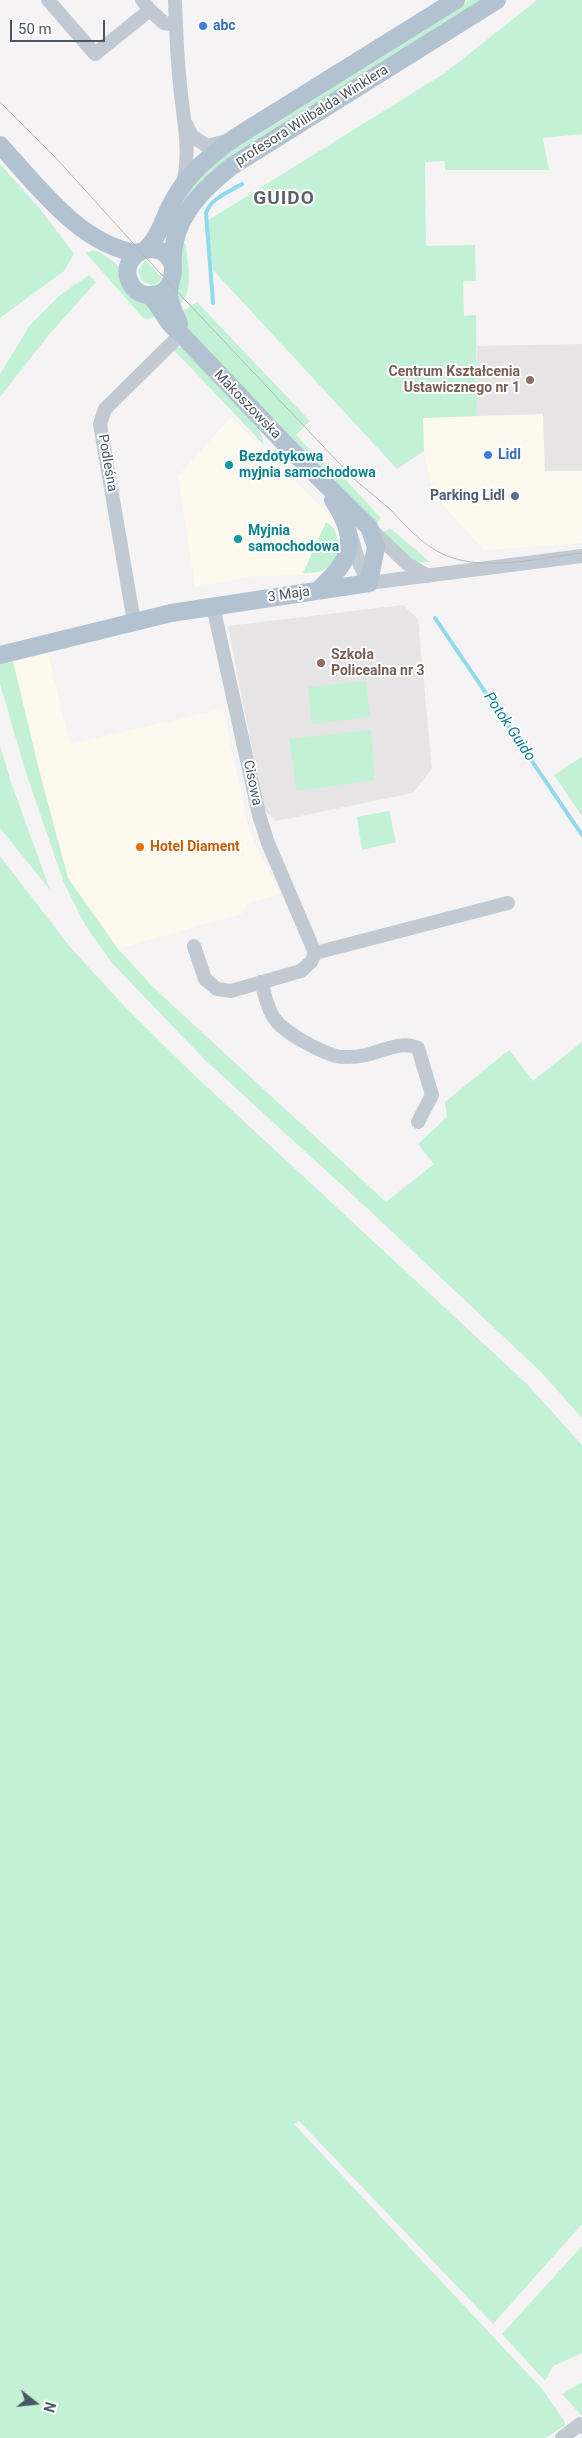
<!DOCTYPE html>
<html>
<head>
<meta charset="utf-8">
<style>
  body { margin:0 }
  #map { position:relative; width:582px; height:2438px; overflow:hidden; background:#f5f3f3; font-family:Roboto,sans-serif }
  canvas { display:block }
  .north { position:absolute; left:10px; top:2378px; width:50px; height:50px; -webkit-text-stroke:4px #fff; paint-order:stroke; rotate:106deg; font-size:14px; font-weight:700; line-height:20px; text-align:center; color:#4a5661 }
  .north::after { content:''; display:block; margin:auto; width:18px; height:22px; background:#4a5661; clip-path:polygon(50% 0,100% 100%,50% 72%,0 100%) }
  .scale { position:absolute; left:10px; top:20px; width:95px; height:22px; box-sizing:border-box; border:2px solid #4a5661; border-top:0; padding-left:6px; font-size:15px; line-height:18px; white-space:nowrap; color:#4a5661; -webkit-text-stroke:4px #fff; paint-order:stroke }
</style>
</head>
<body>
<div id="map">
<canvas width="582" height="2438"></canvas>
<div class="north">N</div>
<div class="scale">50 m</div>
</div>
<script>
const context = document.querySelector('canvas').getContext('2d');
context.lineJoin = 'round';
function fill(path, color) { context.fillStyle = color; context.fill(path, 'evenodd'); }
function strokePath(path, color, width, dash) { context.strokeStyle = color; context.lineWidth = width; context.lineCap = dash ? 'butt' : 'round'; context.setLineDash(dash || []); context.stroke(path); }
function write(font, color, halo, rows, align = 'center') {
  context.font = font + ' Roboto,sans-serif'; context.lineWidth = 4; context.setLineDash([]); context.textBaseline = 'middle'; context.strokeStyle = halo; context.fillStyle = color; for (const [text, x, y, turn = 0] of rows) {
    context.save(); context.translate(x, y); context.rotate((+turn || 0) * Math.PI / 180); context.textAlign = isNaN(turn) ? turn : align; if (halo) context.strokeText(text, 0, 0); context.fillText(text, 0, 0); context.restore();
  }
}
fill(new Path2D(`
  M 544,414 L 545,471 L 582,471 L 582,543 L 484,550 L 433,494 L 424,451 L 423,418 Z
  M 231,417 L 339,525 L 344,542 L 331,570 L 317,575 L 255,576 L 195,587 L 178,476 Z
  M 48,653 L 70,744 L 223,709 L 250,833 L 281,894 L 248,903 L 241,914 L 118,949 L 68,878 L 40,774 L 13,661 Z`), '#fdf9ef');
fill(new Path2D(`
  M 582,344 L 582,471 L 545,471 L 543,414 L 477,416 L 477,346 Z
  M 403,605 L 418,619 L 432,769 L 413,793 L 276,821 L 264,810 L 228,626 Z`), '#e6e4e5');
fill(new Path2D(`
  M 469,0 L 484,0 L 238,154 L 177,220 L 169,218 L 179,199 L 226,152 Z
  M 537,0 L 582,0 L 582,134 L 543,138 L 549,170 L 445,170 L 445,161 L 425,162 L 426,246 L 475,245 L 476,281 L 463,281 L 464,316 L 476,315 L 477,416 L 423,418 L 424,451 L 397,469 L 213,270 L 207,221 L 445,73 Z
  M 0,164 L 41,210 L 74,254 L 64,271 L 0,318 Z
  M 179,241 L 185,243 L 186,247 C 188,267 195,293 177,307 L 174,294 Z
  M 93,250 C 114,254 145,297 157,315 L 149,319 L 143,318 L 86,253 Z
  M 145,260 L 163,279 L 153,286 L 142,281 L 138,271 Z
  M 89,275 L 96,282 L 47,337 L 0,397 L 0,374 L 30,325 L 59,296 Z
  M 197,302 L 310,421 L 296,435 L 337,478 L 344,478 L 381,518 L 374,527 L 189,331 L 180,313 Z
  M 178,347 L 185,350 L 255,425 L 262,436 L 264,445 L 173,349 Z
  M 326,522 L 334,528 L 341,549 C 328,569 327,573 303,573 Z
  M 390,528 L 430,562 L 413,562 L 381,534 Z
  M 13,661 L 40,774 L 68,878 L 118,949 L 154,988 L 386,1202 L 434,1164 L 418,1144 L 447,1117 L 445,1102 L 509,1050 L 533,1081 L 582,1042 L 582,1418 L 541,1372 L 368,1209 L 205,1060 L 112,963 L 85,925 L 64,883 L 27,776 L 0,684 L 0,664 Z
  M 366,681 L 370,717 L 312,724 L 308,687 Z
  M 371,730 L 375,780 L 297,791 L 289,739 Z
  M 0,745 L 11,782 L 50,890 L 0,828 Z
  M 582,757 L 582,816 L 554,775 Z
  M 389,811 L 396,842 L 362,850 L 357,817 Z
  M 0,856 L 70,947 L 126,1008 L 193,1074 L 527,1384 L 582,1445 L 582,2224 L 493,2324 L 299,2121 L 294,2124 L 543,2390 L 565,2422 L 565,2425 L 546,2438 L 0,2438 Z
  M 582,2246 L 582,2353 L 553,2366 L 545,2381 L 502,2334 Z
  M 582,2382 L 582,2416 L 562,2394 Z`), '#c3f1d5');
strokePath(new Path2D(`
  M 213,303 L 206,213 C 211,198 229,192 242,184
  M 435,618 L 582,835`), '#90daee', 4);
strokePath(new Path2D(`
  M 48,0 L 95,54 L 150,10 L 142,0
  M 175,0 C 176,28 177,57 180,85 C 183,118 192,154 182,186
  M 150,10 L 164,23 L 176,25
  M 186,124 L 192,136 L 207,146 L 226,141
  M 373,531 L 406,563 L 428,576
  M 351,536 L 360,565 L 369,583 L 582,556
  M 134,622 L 100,424 L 105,409 L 181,334
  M 194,946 L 205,979 L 217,989 L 231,991 L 301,971 L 311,962 L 315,953 L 268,843 L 259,815 L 213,606
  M 315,953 L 508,903
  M 261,982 C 265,994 267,1008 274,1018 C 284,1033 319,1051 336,1056 C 346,1058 356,1057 366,1055 C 383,1051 402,1040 418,1048 L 432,1095 L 418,1122
  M 562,2438 L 580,2424 L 582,2427`), '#c1cad2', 14);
strokePath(new Path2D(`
  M 0,145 C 37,185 80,245 137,253
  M 146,249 C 160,237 164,215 174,199 C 188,173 212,154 236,137 L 456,0
  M 173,268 C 169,223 199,192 232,166 L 497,0
  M 169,286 C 158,300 135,298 129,280 C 119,254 158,236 171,261 C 177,273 168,282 169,295 C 169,304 176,315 179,324
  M 317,591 C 352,560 360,541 333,500
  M 0,655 L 171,613 L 369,583 L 376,547 L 369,527 L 290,449 L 181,334 C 166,324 162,307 149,295`), '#b3c2d1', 18);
strokePath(new Path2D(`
  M 0,102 L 56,158 L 170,284 L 354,479 L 391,510
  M 387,506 C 402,522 417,539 435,550 C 476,575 537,558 582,553`), '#b5b8bd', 1);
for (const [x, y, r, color] of [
  [203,26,5,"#3f7fe0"],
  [530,380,5,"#8d6e63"],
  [488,455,5,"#3f7fe0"],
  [229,465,5,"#0f9aa8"],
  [515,496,5,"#5c6f8a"],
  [238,539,5,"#0f9aa8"],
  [321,663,5,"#8d6e63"],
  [140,847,5,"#e8710a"]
]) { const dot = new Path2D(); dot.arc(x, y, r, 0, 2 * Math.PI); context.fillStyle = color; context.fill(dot); strokePath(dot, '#fff', 2); }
write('bold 14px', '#366cbe', '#fff', [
  ["abc",213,26],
  ["Lidl",498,455]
], 'left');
write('14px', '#4a5661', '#fff', [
  ["profesora Wilibalda Winklera",312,116,-32],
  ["Makoszowska",247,405,46],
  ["Podleśna",107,463,80],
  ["3 Maja",289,595,-8],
  ["Cisowa",252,783,78]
]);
write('bold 14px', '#785e54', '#fff', [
  ["Centrum Kształcenia",520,372],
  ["Ustawicznego nr 1",520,388],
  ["Szkoła",331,655,"left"],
  ["Policealna nr 3",331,671,"left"]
], 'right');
write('bold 14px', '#0d838f', '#fff', [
  ["Bezdotykowa",239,457],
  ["myjnia samochodowa",239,473],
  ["Myjnia",248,531],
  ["samochodowa",248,547]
], 'left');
write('bold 14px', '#4e5e75', '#fff', [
  ["Parking Lidl",505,496]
], 'right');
write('bold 14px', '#c56008', '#fff', [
  ["Hotel Diament",150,847]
], 'left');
write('italic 15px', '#0c7c9b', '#fff', [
  ["Potok Guido",509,727,56]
]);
context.letterSpacing = '1px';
write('bold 19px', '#5f6368', '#fff', [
  ["GUIDO",284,199]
]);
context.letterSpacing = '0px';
</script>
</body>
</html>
